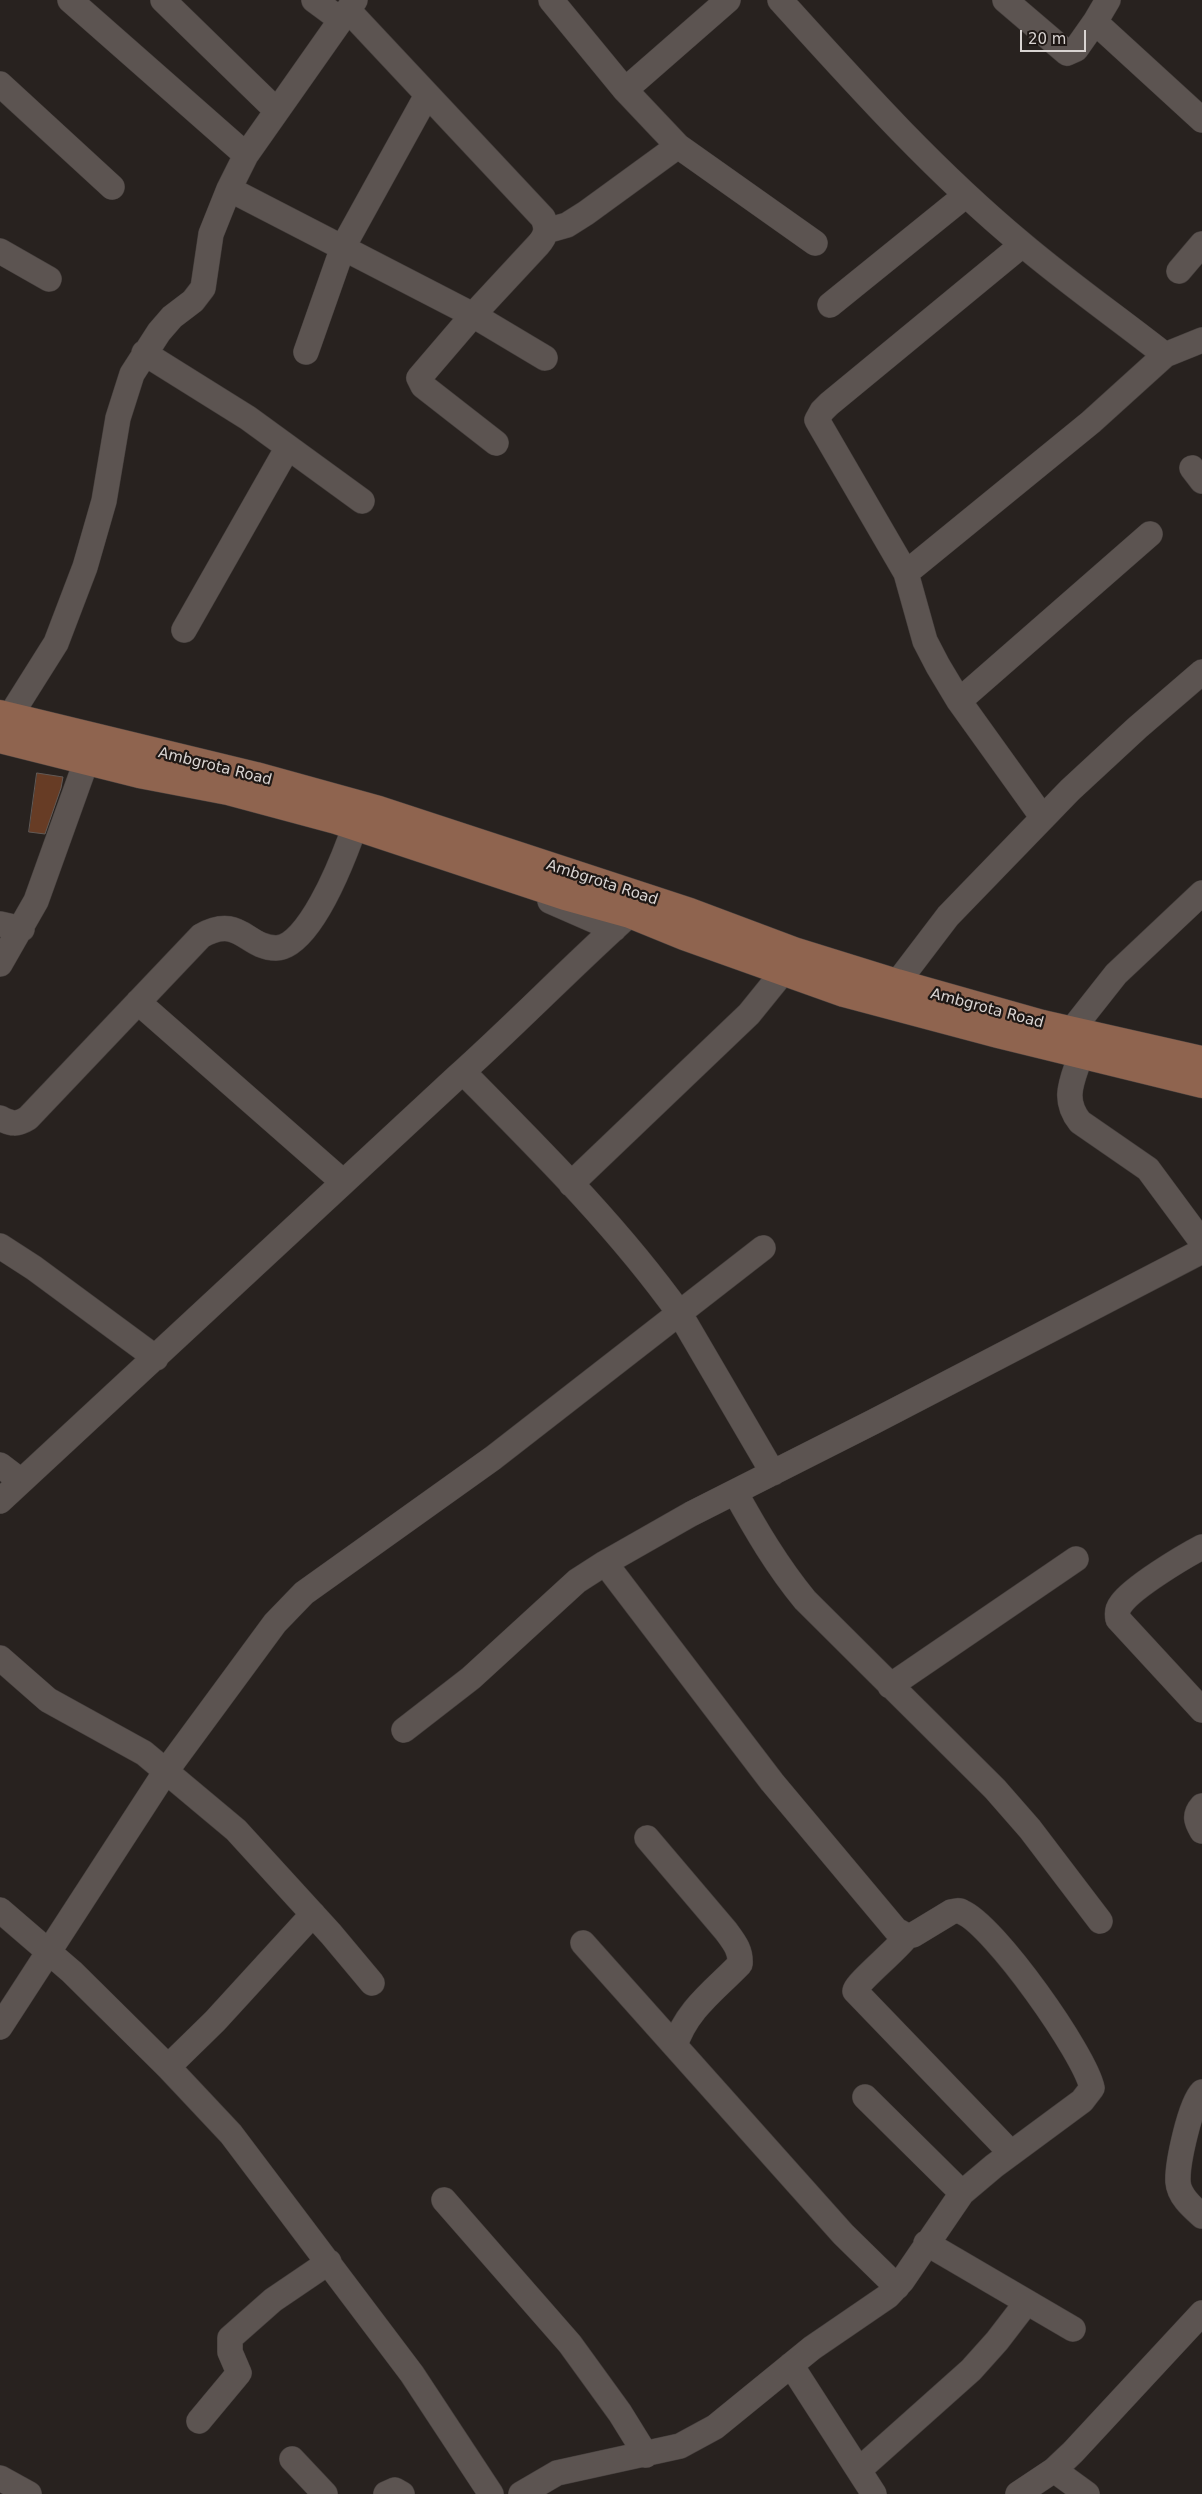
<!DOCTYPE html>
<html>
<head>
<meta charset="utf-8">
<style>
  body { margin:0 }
  #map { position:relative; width:1202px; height:2494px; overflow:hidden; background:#28221f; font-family:"DejaVu Sans",sans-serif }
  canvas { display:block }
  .scale { position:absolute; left:1020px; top:30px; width:66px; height:22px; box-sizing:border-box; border:2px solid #d9d4d2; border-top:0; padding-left:6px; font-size:15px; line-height:18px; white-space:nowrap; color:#d9d4d2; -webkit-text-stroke:4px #1f1815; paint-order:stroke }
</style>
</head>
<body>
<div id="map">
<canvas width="1202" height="2494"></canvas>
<div class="scale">20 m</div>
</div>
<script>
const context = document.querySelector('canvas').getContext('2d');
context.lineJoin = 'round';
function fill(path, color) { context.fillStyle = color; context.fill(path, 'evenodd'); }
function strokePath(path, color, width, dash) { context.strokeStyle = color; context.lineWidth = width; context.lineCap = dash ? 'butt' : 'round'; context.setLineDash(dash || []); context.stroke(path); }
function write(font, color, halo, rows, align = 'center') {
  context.font = font + ' "DejaVu Sans",sans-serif'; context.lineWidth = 4.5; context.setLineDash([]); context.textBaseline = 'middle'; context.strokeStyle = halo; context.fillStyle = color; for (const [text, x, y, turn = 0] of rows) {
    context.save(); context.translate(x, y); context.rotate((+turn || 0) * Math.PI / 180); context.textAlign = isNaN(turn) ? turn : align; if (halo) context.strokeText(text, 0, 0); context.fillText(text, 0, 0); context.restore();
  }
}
const building = new Path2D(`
  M 37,773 L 63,777 L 61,788 L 45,834 L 29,832 Z`);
fill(building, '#673c25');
strokePath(building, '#625a56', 1);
const minor = new Path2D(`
  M 70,0 L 246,155
  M 163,0 L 277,111
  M 314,0 L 341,20
  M 551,0 L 625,90 L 728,0
  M 780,0 C 857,85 934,171 1022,244 C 1068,283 1118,318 1165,355 L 1091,422 L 906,573
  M 1005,0 L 1067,53 L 1076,49 L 1095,22
  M 1108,0 L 1095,22 L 1202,120
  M 348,10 L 543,218 C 548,229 546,236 538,245 L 473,315 L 419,378 L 423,386 L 496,443
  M 0,84 L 112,187
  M 625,90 L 678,146 L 815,243
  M 229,189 L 473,315 L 545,358
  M 546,231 L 567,225 L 586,213 L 678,146
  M 1022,245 L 829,404 L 822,411 L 817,420 L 906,573 L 925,641 L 938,666 L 959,701 L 1043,818
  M 0,251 L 49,279
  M 1179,271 L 1202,244
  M 830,305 L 966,195
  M 306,352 L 343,247 L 427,95
  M 144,353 L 248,418 L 362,501
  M 1165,355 L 1202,340
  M 1192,468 L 1202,481
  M 184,630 L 288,447
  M 959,701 L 1150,534
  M 10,716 L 56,643 L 85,567 L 104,501 L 118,418 L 132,374 L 159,332 L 172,317 L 193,301 L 203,288 L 211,234 L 229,189 L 246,155 L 355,0
  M 550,901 L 614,929
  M 0,924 L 22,929
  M 0,964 L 36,901 L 82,773
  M 897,983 L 948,916 L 1070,790 L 1137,728 L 1202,672
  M 138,1002 L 343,1182
  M 1071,1031 L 1116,974 L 1202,893
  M 1081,1054 C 1073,1080 1061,1098 1080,1122 L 1148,1169 L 1202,1242
  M 463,1072 C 539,1149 617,1226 680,1314 L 773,1473
  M 0,1118 C 11,1124 17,1125 28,1118 L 201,936 C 240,914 246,948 276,948 C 308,948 341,864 351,837
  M 571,1184 L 749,1014 L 783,972
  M 0,1246 L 34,1268 L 156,1358
  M 0,1465 L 21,1481
  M 735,1492 C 756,1530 777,1566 805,1600 L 995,1789 L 1030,1829 L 1100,1921
  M 0,1501 C 153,1360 304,1218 457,1077 C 516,1024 571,967 630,914
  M 1202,1547 C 1183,1557 1133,1587 1121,1604 C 1117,1609 1117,1614 1118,1619 L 1202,1710
  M 0,1658 L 48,1700 L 144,1753 L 236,1830 L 331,1934 L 372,1983
  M 890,1686 L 1076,1559
  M 404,1730 L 471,1678 L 577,1581 L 605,1563 L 691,1514 L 873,1422 L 1202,1251
  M 1202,1806 C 1194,1815 1196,1821 1202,1831
  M 647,1838 L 726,1931 C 734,1942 741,1950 740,1964 C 715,1990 686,2010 675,2046
  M 0,1910 L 72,1972 L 168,2067 L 231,2134 L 412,2374 L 491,2494
  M 907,1936 C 899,1948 855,1984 855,1991 L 1011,2153
  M 583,1943 L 843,2234 L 897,2287
  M 0,2027 L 166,1771 L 275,1623 L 304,1593 L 493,1458 L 763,1248
  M 168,2067 L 215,2021 L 313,1914
  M 1202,2092 C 1190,2104 1177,2164 1178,2182 C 1179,2196 1192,2207 1202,2216
  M 865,2097 L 962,2193
  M 444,2200 L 570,2344 L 620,2413 L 646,2455
  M 926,2243 L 1073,2329
  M 791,2365 L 874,2494
  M 199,2421 L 239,2373 L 230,2352 L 230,2338 L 273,2300 L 329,2262
  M 292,2459 L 325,2494
  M 859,2470 L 971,2370 L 997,2341 L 1027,2302
  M 1054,2470 L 1087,2494
  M 0,2478 L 29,2494
  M 386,2494 L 395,2490 L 402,2494
  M 521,2494 L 557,2473 L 680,2446 L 715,2427 L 812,2348 L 888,2296 L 902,2281 L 962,2193 L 994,2166 L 1082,2101 L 1092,2088 C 1085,2054 994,1925 962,1912 C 959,1910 955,1911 951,1912 L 913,1935 L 907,1936 L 896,1930 L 772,1782 L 605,1563
  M 1018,2494 L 1054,2470 L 1073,2452 L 1202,2313`);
const primary = new Path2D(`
  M 0,714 L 256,776 L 379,810 L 690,912 L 794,951 L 897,983 L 1042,1024 L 1202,1060
  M 0,739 L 139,774 L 228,791 L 336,820 L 565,896 L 630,914 L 684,936 L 844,993 L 998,1034 L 1202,1084`);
strokePath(minor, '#453f3d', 26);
strokePath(primary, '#453f3d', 29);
strokePath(minor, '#5c5451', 25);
strokePath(primary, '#8f644f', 28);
write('15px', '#d9d4d2', '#1f1815', [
  ["Ambgrota Road",215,767,14],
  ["Ambgrota Road",602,883,18],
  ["Ambgrota Road",987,1009,15]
]);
</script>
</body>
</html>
